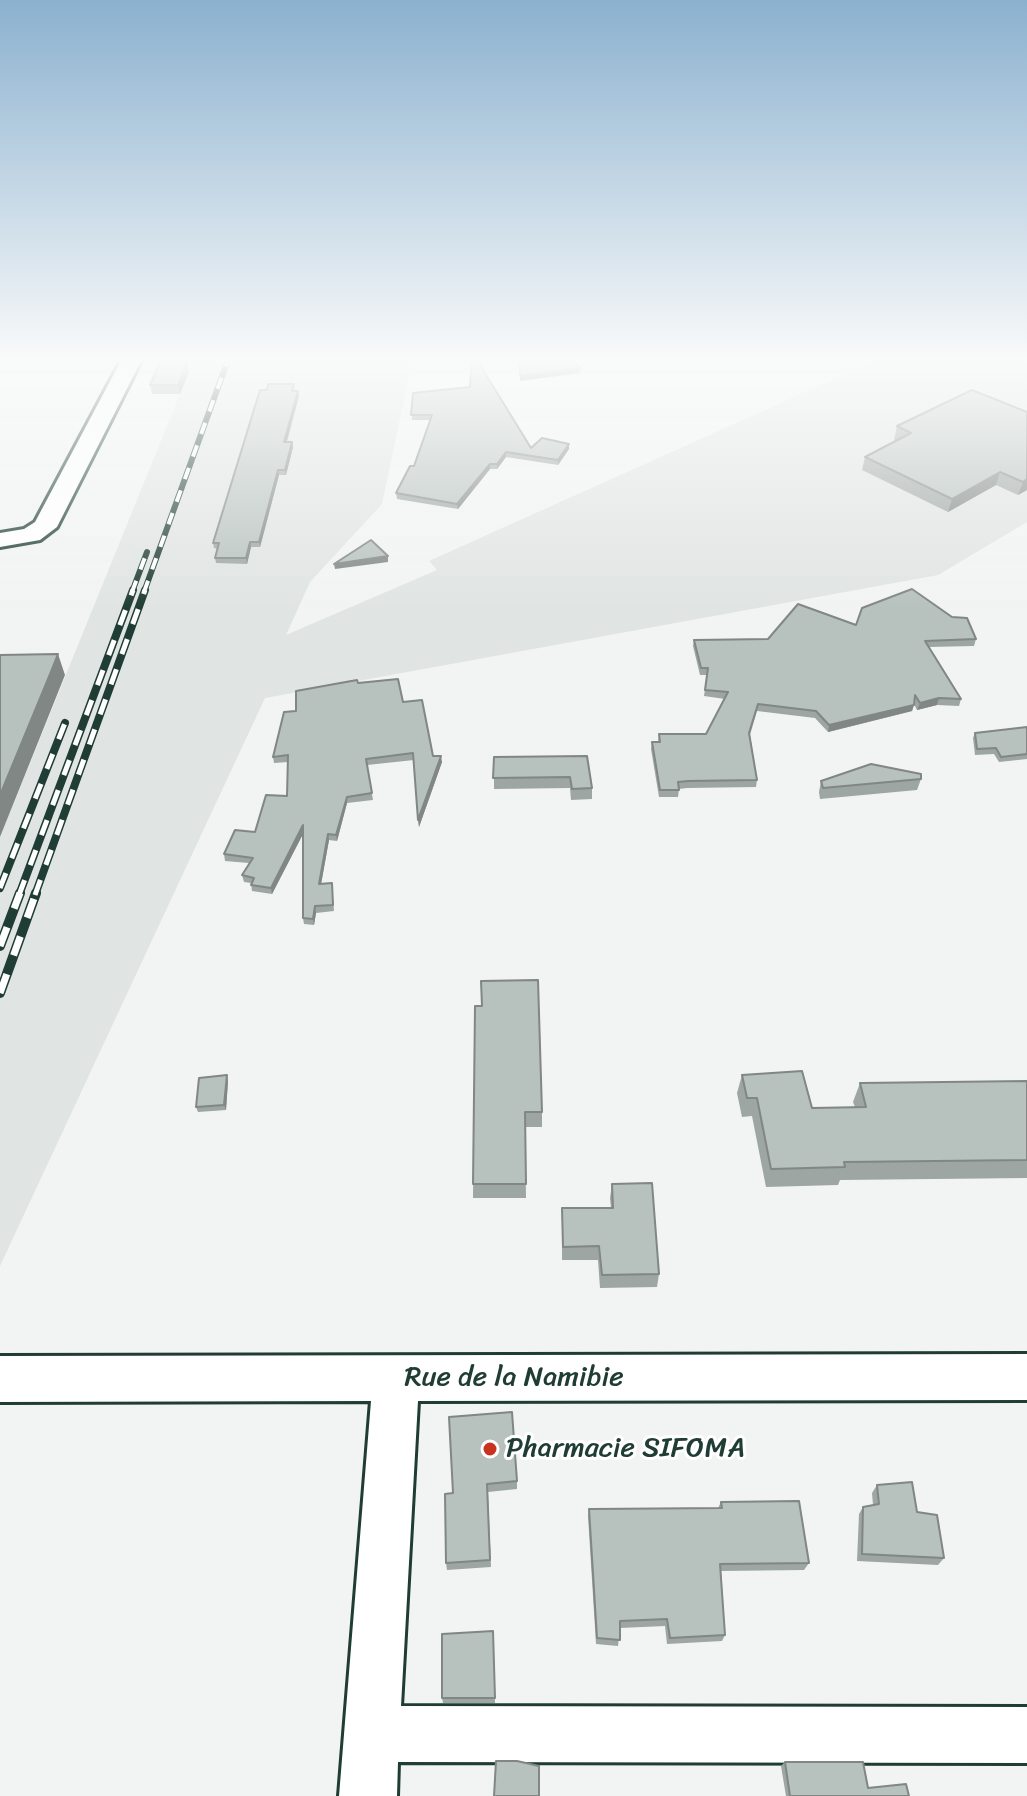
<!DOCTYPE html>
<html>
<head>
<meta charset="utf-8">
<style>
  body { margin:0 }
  canvas { display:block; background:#f2f3f3 }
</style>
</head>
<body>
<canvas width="1027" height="1796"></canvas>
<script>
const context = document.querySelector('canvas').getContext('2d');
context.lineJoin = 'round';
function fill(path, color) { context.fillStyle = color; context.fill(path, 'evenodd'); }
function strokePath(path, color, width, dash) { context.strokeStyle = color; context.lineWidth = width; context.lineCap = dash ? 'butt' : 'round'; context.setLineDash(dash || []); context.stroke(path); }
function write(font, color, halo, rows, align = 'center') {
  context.font = font + ' Sriracha,sans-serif'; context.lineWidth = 6; context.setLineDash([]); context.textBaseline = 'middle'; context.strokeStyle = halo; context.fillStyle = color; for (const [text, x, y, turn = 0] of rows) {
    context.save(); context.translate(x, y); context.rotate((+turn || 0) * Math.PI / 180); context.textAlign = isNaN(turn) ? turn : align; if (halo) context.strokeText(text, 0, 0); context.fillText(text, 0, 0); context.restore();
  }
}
fill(new Path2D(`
  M 195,357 L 413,357 L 382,504 L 310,582 L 286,635 L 437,570 L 429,561 L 883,357 L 1027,357 L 1027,522 L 938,575 L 265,698 L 0,1266 L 0,837 Z`), '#e0e4e3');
const minor = new Path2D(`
  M 123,357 L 143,357 L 57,527 L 40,540 L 0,547 L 0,533 L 24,529 L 35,522 Z
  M 1027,1354 L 1027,1400 L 418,1401 L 401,1706 L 1027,1707 L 1027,1763 L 398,1762 L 397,1796 L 339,1796 L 371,1401 L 0,1402 L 0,1356 Z`);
strokePath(minor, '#1f3d34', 6);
fill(minor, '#fff');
const railFar2 = new Path2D(`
  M 132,592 L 147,552
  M 144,592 L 229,357`);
const railFar1 = new Path2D(`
  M 0,888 L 65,723
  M 19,895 L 133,590
  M 35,895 L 145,590`);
const rail = new Path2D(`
  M 0,946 L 20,893
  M 0,993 L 36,893`);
strokePath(railFar2, '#1f3d34', 6);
strokePath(railFar1, '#1f3d34', 8);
strokePath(rail, '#1f3d34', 10);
strokePath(railFar2, '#fff', 4, [12]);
strokePath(railFar1, '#fff', 5, [16]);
strokePath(rail, '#fff', 7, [20]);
fill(new Path2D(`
  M 187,362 L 189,372 L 180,394 L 152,394 L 150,385 Z
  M 295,389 L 294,391 L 298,391 L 299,396 L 287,442 L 293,447 L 286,475 L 279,475 L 260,547 L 251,547 L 247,564 L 216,563 L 215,558 L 218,549 L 214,548 L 213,543 L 267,390 Z
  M 413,393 L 531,448 L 569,444 L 569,449 L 558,465 L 506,457 L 497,469 L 490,469 L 458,509 L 397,499 L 396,493 L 414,466 L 430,420 L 412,420 Z
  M 1027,412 L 1027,490 L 1018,495 L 996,485 L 948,512 L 862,470 L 865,457 L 896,440 L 894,440 L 897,426 Z
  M 856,625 L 976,639 L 974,646 L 929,647 L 961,699 L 959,706 L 937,705 L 917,710 L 914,704 L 912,711 L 828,732 L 815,718 L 757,711 L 750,735 L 757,780 L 756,787 L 687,788 L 679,789 L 678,797 L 659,797 L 651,749 L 652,742 L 658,742 L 659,734 L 706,734 L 725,699 L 704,696 L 707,675 L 700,675 L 693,646 L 694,640 L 768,639 Z
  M 358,683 L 403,702 L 433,756 L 442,762 L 419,827 L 414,760 L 367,765 L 373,800 L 347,803 L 337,841 L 329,840 L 321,884 L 332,883 L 334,911 L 316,913 L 314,925 L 304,924 L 303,918 L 303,834 L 272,894 L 252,891 L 251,883 L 244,882 L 242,875 L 249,863 L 225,861 L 224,854 L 255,832 L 287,796 L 288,762 L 274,763 L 273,757 L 296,711 Z
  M 1027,727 L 1027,759 L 999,762 L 994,754 L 975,755 L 973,738 L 975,733 Z
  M 587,756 L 592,788 L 592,799 L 571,800 L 570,788 L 494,789 L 494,757 Z
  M 921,779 L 917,790 L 820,799 L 819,792 L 821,781 Z
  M 475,1006 L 542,1112 L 542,1127 L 525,1127 L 526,1198 L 473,1198 Z
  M 742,1075 L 812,1108 L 855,1107 L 853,1102 L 860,1083 L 1027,1081 L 1027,1178 L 840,1180 L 838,1185 L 766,1187 L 752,1116 L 742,1117 L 737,1093 Z
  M 228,1081 L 226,1110 L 198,1112 L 196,1107 Z
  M 612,1184 L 659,1274 L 657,1287 L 600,1288 L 598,1260 L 562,1260 L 562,1208 L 611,1208 L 610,1198 Z
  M 449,1417 L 517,1481 L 517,1489 L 488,1492 L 491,1567 L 447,1570 L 446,1563 L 453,1493 Z
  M 877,1485 L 917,1512 L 944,1558 L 938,1565 L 857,1561 L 859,1514 L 863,1507 L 873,1505 L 872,1493 Z
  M 721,1502 L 809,1563 L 804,1570 L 721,1571 L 725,1635 L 722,1641 L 667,1644 L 665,1626 L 620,1628 L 618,1646 L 596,1644 L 588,1516 L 589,1509 L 718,1508 Z
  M 493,1631 L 495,1703 L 443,1703 L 442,1698 Z
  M 785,1762 L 868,1788 L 909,1796 L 786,1796 L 781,1766 Z`), '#9da6a3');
fill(new Path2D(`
  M 187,362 L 189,372 L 180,394 L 178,385 Z
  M 581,368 L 580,373 L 520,381 L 520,376 Z
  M 298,391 L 299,396 L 285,447 L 284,442 Z
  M 292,442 L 293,447 L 286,475 L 285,470 Z
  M 569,444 L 569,449 L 558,465 L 558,460 Z
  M 506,452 L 506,457 L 497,469 L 497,464 Z
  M 490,464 L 490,469 L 458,509 L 457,504 Z
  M 278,470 L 279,475 L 260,547 L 259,542 Z
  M 1000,472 L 996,485 L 948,512 L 952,499 Z
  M 1027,479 L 1027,490 L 1018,495 L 1023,482 Z
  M 250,542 L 251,547 L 247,564 L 246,558 Z
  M 388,556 L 388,562 L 335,569 L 334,564 Z
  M 58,654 L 65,675 L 0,837 L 0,795 Z
  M 939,698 L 937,705 L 917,710 L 920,703 Z
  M 914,705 L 912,711 L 828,732 L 829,725 Z
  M 441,756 L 442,762 L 419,827 L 418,820 Z
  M 347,797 L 347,803 L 337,841 L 336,835 Z
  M 303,825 L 304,832 L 272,894 L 271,888 Z
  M 328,834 L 329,840 L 320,890 L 319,884 Z
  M 315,906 L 316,913 L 314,925 L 313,919 Z
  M 227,1075 L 228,1081 L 226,1110 L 224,1105 Z`), '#808784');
const building = new Path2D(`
  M 472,357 L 475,357 L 531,448 L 542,438 L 569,444 L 558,460 L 506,452 L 497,464 L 490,464 L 457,504 L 396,493 L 410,466 L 414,466 L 432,415 L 411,415 L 413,393 L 470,387 Z
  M 519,357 L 569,357 L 581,368 L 520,376 Z
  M 160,362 L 187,362 L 178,385 L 150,385 Z
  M 268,384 L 294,384 L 292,391 L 298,391 L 284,442 L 292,442 L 285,470 L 278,470 L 259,542 L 250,542 L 246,558 L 215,558 L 219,543 L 213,543 L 260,390 L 267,390 Z
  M 972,390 L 1027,412 L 1027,479 L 1023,482 L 1000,472 L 952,499 L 865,457 L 911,433 L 897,426 Z
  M 371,540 L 388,556 L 334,564 Z
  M 912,589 L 952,617 L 967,618 L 976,639 L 925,641 L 961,699 L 939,698 L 920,703 L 915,695 L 914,705 L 829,725 L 816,711 L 758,704 L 749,733 L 757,780 L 688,781 L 678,782 L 679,790 L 660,790 L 652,742 L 660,742 L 659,734 L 706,734 L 728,692 L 705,690 L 708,668 L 701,668 L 694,640 L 768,639 L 798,604 L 856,625 L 862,608 Z
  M 58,654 L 50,674 L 0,795 L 0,655 Z
  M 398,679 L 403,702 L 422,700 L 433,756 L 441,756 L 418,820 L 413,753 L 366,759 L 372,793 L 347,797 L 336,835 L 328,834 L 319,884 L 332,883 L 333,905 L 315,906 L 313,919 L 303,918 L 303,825 L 271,888 L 251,885 L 254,878 L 242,875 L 253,858 L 224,854 L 235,830 L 255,832 L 266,795 L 287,796 L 288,755 L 273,757 L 284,712 L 296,711 L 296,691 L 357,680 L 358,683 Z
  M 1027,727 L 1027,754 L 1001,757 L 996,748 L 977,749 L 975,733 Z
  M 587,756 L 592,788 L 572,789 L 570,777 L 493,778 L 494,757 Z
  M 871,764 L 921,774 L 921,779 L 823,788 L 821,781 Z
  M 538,980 L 542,1112 L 525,1112 L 526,1184 L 473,1184 L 475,1006 L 482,1006 L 481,981 Z
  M 802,1071 L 812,1108 L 866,1107 L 860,1083 L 1027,1081 L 1027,1160 L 844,1162 L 845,1167 L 771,1169 L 757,1098 L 747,1098 L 742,1075 Z
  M 227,1075 L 224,1105 L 196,1107 L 199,1078 Z
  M 652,1183 L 659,1274 L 602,1275 L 599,1246 L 563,1247 L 562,1208 L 613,1208 L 612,1184 Z
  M 512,1412 L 517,1481 L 487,1484 L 490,1560 L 446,1563 L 445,1494 L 453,1493 L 449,1417 Z
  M 912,1482 L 917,1512 L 937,1515 L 944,1558 L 862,1554 L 863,1507 L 879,1504 L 877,1485 Z
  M 799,1501 L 809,1563 L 720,1564 L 725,1635 L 670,1638 L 667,1619 L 620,1621 L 620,1640 L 597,1638 L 589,1509 L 722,1508 L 721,1502 Z
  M 493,1631 L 495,1698 L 442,1698 L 442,1634 Z
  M 496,1761 L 517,1761 L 539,1766 L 539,1796 L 494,1796 Z
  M 785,1762 L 863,1762 L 868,1788 L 906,1784 L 909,1796 L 790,1796 Z`);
fill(building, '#b7c1bd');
strokePath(building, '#808784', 2);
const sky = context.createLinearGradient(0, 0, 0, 609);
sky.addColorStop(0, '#8bb1cf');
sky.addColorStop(0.59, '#f9fafa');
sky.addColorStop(1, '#f9fafa00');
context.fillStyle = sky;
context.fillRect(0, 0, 1027, 609);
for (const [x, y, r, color] of [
  [490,1449,8,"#c8321e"]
]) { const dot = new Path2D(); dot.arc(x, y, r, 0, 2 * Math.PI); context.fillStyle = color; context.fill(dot); strokePath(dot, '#fff', 3); }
write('28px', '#1f3d34', '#fff', [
  ["Rue de la Namibie",514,1378]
]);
write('28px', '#1f3d34', '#fff', [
  ["Pharmacie SIFOMA",506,1449]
], 'left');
</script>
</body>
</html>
